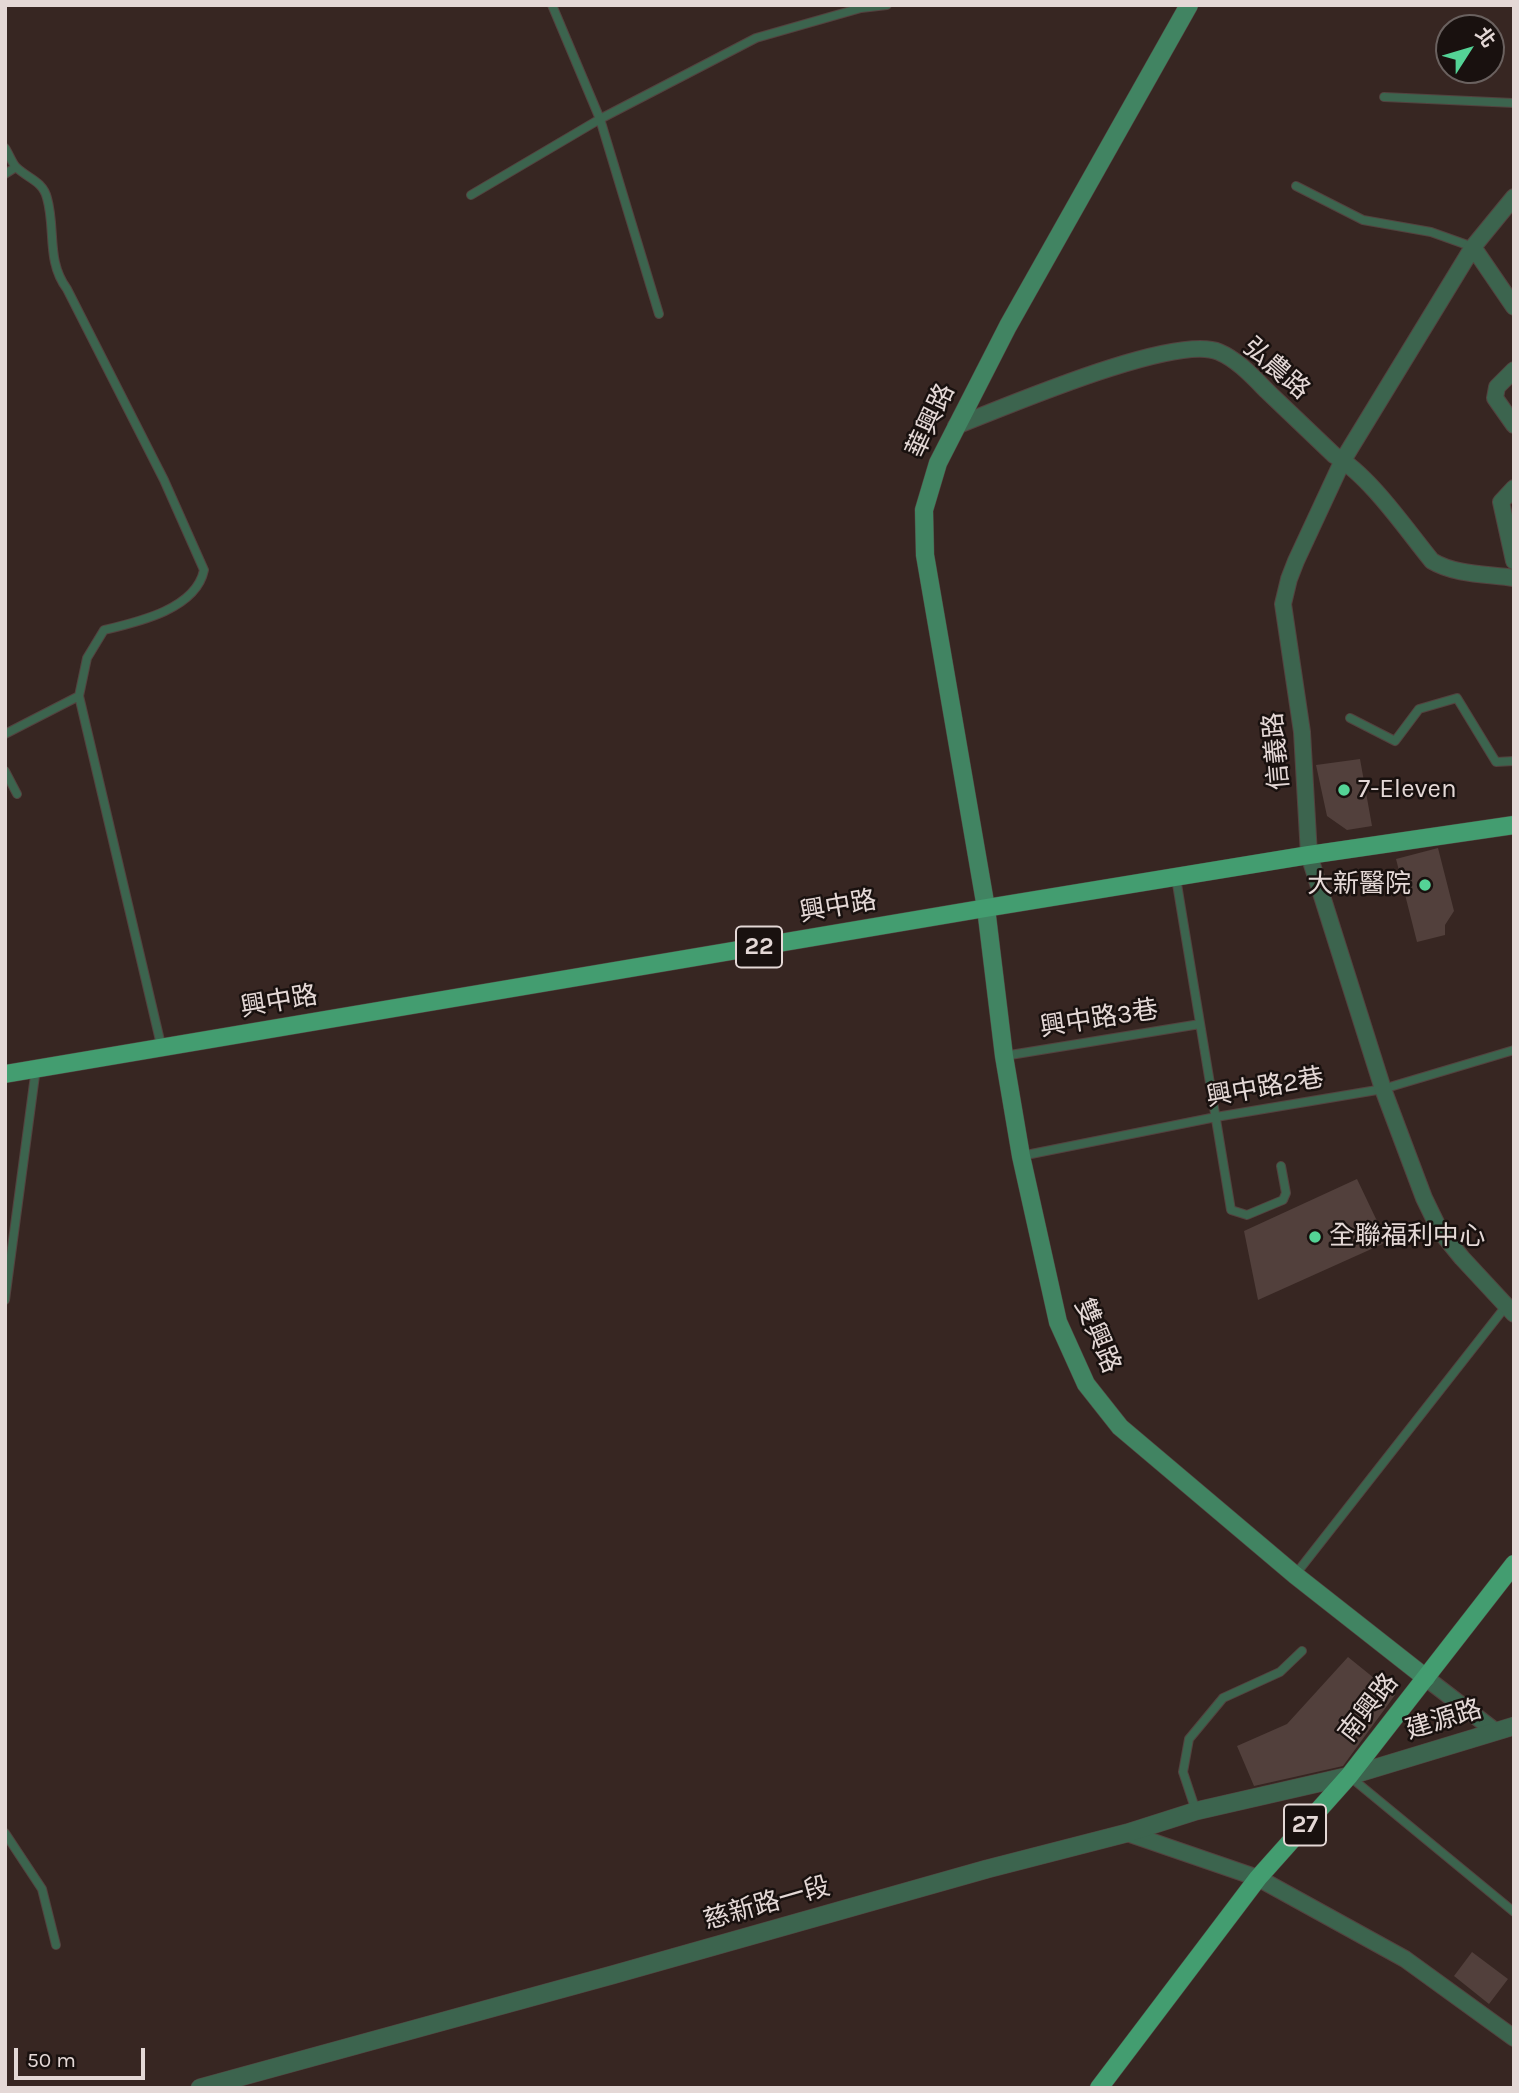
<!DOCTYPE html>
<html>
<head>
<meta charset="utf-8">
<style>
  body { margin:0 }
  #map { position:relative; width:1519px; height:2093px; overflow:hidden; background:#372622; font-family:Karla,"Noto Sans TC",sans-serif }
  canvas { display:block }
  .frame { position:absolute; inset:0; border:7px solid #e4d8d6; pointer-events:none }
  .north { position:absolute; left:1435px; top:14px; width:70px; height:70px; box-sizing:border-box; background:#19110f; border:2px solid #6a615f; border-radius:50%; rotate:53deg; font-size:19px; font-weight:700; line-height:28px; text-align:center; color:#e4d8d6 }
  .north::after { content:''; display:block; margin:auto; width:24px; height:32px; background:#54d396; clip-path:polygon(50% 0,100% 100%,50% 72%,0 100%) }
  .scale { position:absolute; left:14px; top:2048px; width:131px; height:32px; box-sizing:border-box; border:4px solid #e4d8d6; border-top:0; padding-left:9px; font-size:21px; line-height:24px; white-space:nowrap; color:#e4d8d6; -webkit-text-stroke:5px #19110f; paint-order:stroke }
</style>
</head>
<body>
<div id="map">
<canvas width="1519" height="2093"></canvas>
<div class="frame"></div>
<div class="north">北</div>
<div class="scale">50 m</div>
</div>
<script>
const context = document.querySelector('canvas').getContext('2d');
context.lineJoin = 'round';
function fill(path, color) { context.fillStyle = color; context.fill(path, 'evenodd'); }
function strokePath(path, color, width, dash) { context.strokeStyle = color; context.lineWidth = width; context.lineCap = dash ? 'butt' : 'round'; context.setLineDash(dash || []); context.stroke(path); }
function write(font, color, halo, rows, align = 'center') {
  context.font = font + ' Karla,"Noto Sans TC",sans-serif'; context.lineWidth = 5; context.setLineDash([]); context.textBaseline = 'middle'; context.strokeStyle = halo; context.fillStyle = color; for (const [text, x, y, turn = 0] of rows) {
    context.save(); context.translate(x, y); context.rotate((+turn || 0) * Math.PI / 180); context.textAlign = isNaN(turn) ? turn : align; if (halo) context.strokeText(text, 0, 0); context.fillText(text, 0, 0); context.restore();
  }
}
fill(new Path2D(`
  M 1360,759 L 1372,826 L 1347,830 L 1327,816 L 1316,765 Z
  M 1438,848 L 1454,911 L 1445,925 L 1445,935 L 1417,942 L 1396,859 Z
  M 1357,1179 L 1387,1242 L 1258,1300 L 1244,1231 Z
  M 1348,1657 L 1395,1695 L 1362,1740 L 1343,1766 L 1254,1786 L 1237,1746 L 1287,1724 Z
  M 1472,1952 L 1508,1979 L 1489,2004 L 1454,1976 Z`), '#52403c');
const service = new Path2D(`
  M 552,5 L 600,119 L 756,38 L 861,8 L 887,5
  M 1384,97 L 1514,103
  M 5,148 C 9,154 12,163 16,167 C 27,178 43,181 47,198 C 56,229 46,261 67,289 L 164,480 L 204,570 C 196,609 138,622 104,630 L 87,658 L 79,696 L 162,1049
  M 5,174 L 16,167
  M 1296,186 L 1363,220 L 1431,232 L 1473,247
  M 471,195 L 600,119 L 659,314
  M 1350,718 L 1395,741 L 1419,709 L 1457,698 L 1496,762 L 1514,761
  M 5,734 L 79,696
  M 5,771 L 17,794
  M 1176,878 L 1231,1210 L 1247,1215 L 1283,1200 L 1286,1193 L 1281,1166
  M 1004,1056 L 1200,1024
  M 1021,1156 L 1216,1117 L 1383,1089 L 1514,1050
  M 5,1300 L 36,1068
  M 1295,1575 L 1506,1306
  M 1349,1776 L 1514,1912
  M 1196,1811 L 1183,1772 L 1189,1739 L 1223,1698 L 1280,1672 L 1302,1651
  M 5,1833 L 42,1889 L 56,1945`);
const minor = new Path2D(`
  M 1514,197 L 1473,247 L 1343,460 L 1296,561 L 1289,579 L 1283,604 L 1302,732 L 1309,855 L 1383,1089 L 1424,1198 L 1440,1231 L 1462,1258 L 1514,1314
  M 1473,247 L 1514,307
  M 1514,370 L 1497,387 L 1495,398 L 1514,425
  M 956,426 C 1005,407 1176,333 1219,352 C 1238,360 1254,378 1268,392 C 1290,413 1312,434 1334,455 C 1370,476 1405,528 1432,561 C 1455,575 1488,574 1514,578
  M 1514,488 L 1501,502 L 1514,561
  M 1426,1678 L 1495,1731
  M 1127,1833 L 1258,1878 L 1405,1959 L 1514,2038`);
const tertiary = new Path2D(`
  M 200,2088 L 612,1975 L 987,1869 L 1127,1833 L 1196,1811 L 1349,1776 L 1514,1726`);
const secondary = new Path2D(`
  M 1189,5 L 1008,326 L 938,463 L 924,510 L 925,555 L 986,908 L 1004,1056 L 1021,1156 L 1058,1322 L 1086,1384 L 1120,1427 L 1295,1575 L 1426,1678`);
const primary = new Path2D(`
  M 5,1074 L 986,908 L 1309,855 L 1514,825
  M 1099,2088 L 1258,1878 L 1349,1776 L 1514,1564`);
strokePath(service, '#53423f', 10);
strokePath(minor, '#53423f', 18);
strokePath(tertiary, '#53423f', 19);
strokePath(secondary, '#53423f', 19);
strokePath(primary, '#53423f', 19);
strokePath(service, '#3c644e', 8);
strokePath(minor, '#3c644e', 16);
strokePath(tertiary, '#3c644e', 18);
strokePath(secondary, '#418462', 18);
strokePath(primary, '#439d70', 18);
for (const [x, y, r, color] of [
  [1344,790,7,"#54d396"],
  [1425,885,7,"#54d396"],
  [1315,1237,7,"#54d396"]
]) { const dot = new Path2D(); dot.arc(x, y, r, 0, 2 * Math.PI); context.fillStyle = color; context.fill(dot); strokePath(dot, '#19110f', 2.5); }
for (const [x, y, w] of [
  [759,947,46],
  [1305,1825,42]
]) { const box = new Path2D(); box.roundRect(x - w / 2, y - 20.5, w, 41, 5); context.fillStyle = '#19110f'; context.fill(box); strokePath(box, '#e4d8d6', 2); }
write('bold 24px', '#e4d8d6', null, [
  ["22",759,947],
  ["27",1305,1825]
]);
write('26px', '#e4d8d6', '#19110f', [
  ["弘農路",1276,369,41],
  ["華興路",931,421,-65],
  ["信義路",1277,751,-95],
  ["興中路",838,907,-10],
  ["興中路",279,1002,-10],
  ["興中路3巷",1099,1019,-9],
  ["興中路2巷",1265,1088,-10],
  ["雙興路",1097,1336,67],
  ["南興路",1369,1708,-52],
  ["建源路",1444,1720,-17],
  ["慈新路一段",767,1904,-16]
]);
write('26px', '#e4d8d6', '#19110f', [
  ["7-Eleven",1358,790],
  ["大新醫院",1411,885,"right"],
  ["全聯福利中心",1329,1237]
], 'left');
</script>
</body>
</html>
